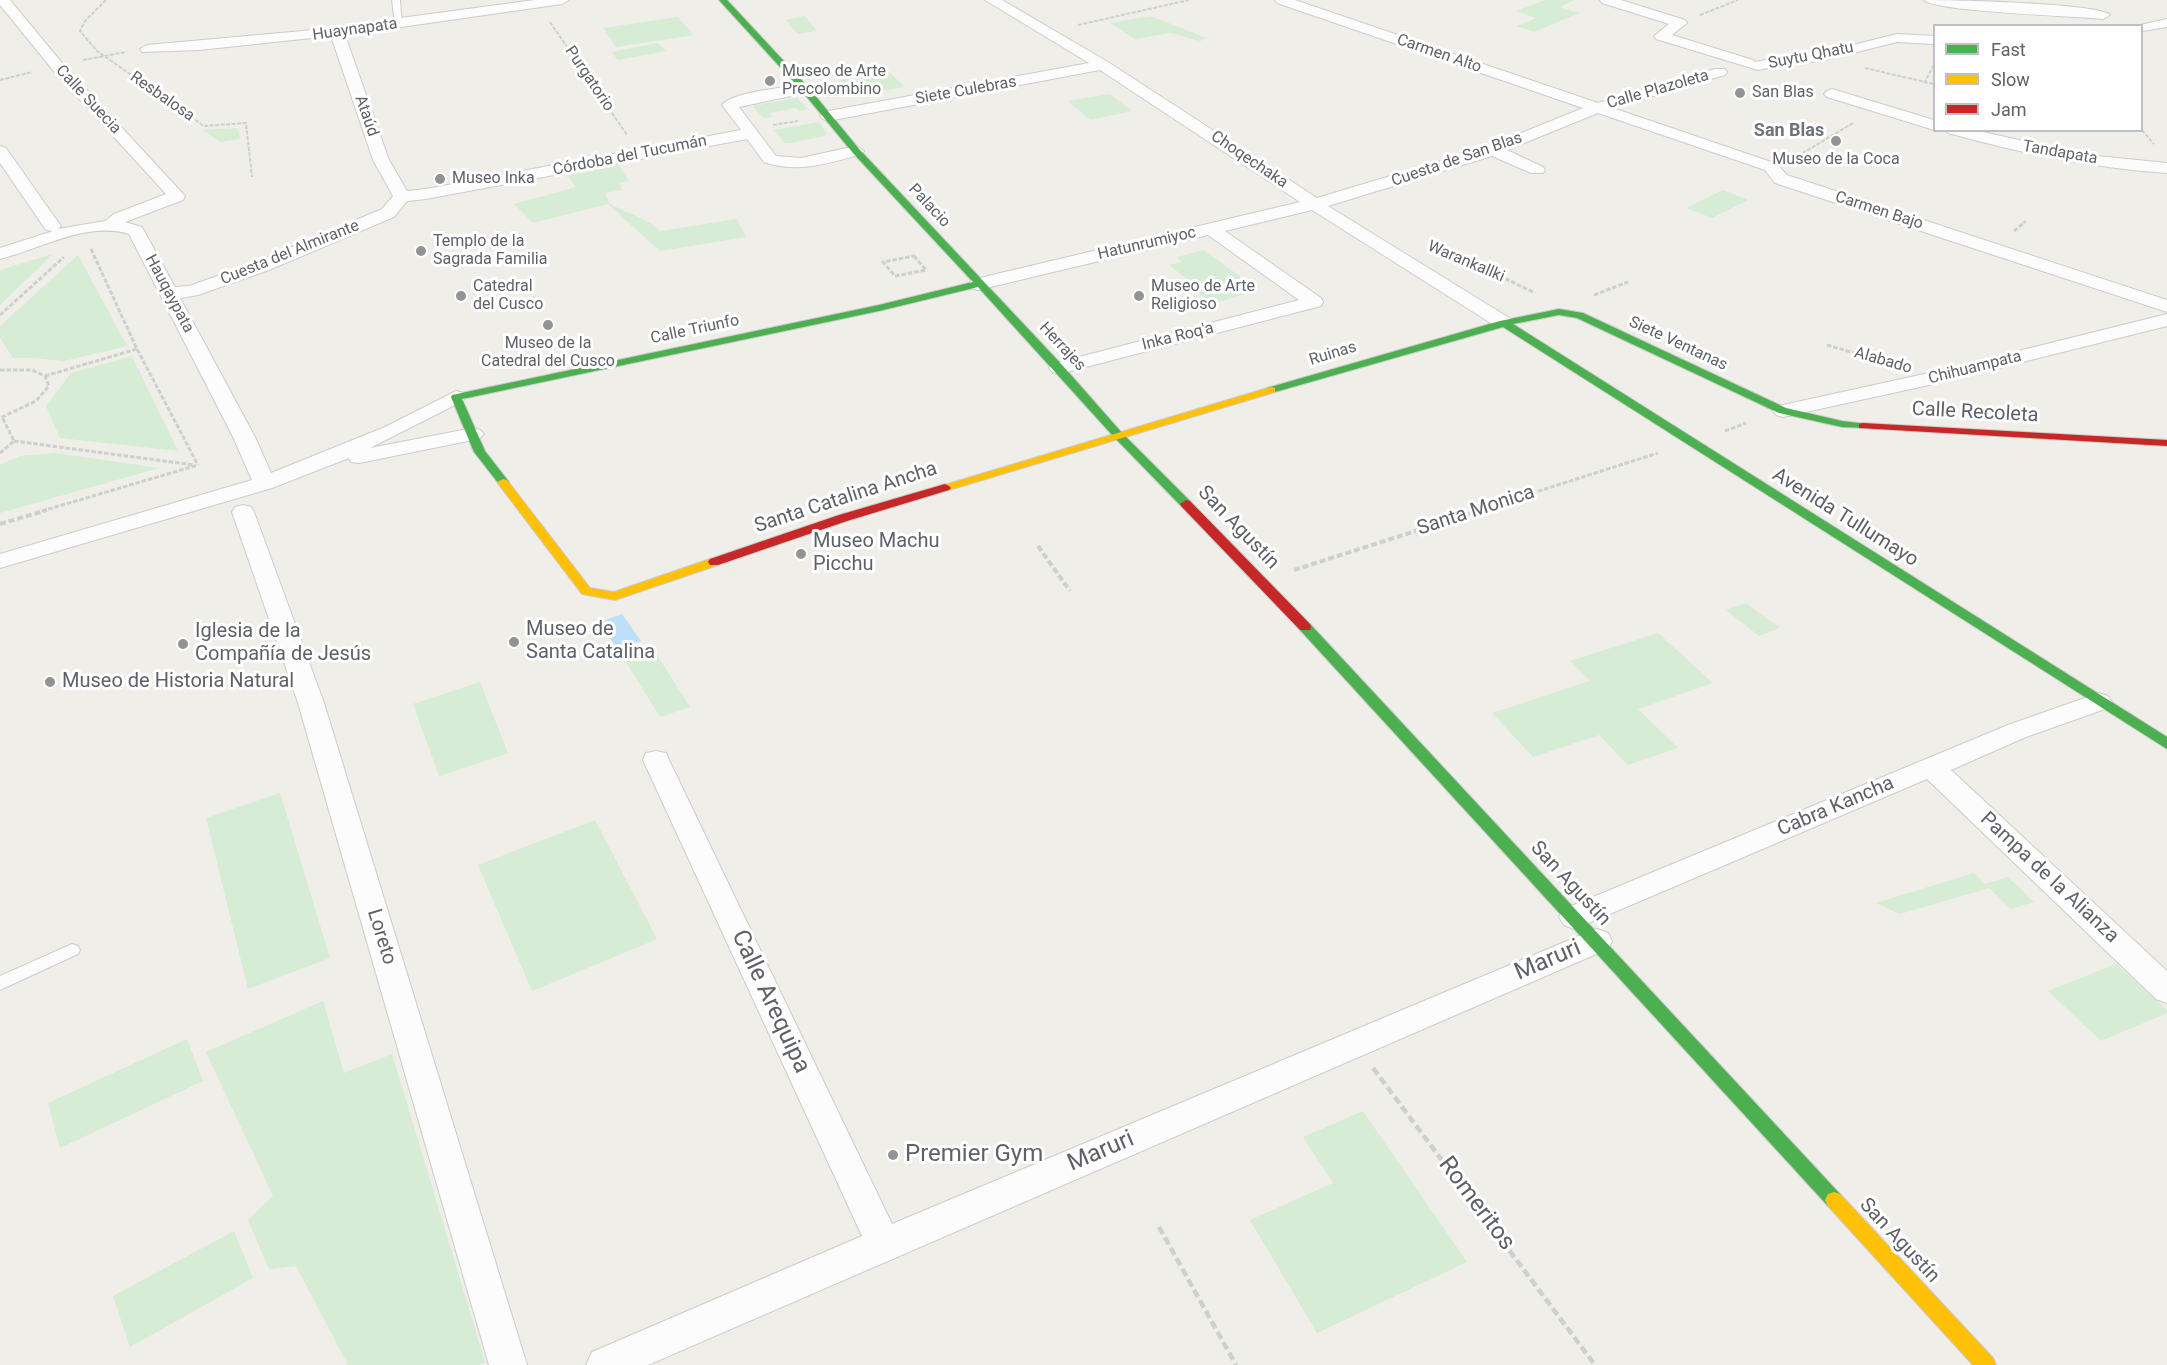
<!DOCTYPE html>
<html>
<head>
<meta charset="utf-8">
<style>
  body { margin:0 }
  #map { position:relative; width:2167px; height:1365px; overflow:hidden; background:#efeee9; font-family:Roboto,sans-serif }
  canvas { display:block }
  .legend { position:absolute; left:1933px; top:24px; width:210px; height:108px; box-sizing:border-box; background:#fff; border:2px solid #bfc0c3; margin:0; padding:8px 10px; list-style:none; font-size:18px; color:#5e6268 }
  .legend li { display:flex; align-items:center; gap:12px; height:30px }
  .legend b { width:30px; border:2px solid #bfc0c3 }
</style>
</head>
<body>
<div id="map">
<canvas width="2167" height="1365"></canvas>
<ul class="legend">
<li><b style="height:8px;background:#4caf50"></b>Fast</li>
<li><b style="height:8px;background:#ffc107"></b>Slow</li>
<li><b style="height:8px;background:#c62828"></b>Jam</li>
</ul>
</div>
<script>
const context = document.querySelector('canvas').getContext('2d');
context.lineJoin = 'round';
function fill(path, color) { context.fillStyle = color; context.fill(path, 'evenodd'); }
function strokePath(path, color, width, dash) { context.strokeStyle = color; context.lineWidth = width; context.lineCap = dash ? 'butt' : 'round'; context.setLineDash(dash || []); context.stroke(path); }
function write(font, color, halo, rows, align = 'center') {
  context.font = font + ' Roboto,sans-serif'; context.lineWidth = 6; context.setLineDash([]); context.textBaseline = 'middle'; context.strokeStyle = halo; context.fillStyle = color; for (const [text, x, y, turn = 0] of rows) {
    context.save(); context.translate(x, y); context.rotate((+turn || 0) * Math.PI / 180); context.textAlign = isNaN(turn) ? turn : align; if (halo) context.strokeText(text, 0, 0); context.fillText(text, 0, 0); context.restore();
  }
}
fill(new Path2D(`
  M 1545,0 L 1575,0 L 1560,7 L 1579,13 L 1534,32 L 1517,26 L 1536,18 L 1517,11 Z
  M 805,16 L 817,31 L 798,34 L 786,20 Z
  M 1150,16 L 1207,38 L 1200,41 L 1171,33 L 1135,39 L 1110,23 Z
  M 678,17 L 693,35 L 616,47 L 603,28 Z
  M 658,43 L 666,51 L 618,60 L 611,52 Z
  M 888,71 L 905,87 L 854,96 L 838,80 Z
  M 1110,94 L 1132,111 L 1090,120 L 1068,101 Z
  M 797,98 L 808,109 L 800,111 L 796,108 L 770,113 L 772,117 L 763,118 L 753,106 Z
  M 819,122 L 827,134 L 824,136 L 790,143 L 785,143 L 774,130 Z
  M 236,128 L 238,130 L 240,139 L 221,142 L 202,130 Z
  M 617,163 L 629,181 L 620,183 L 622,190 L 605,193 L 609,203 C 627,214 646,217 660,231 L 737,219 L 746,237 L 660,251 L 608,204 L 533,223 L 514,204 L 576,187 L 565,172 Z
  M 1723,190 L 1748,200 L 1712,218 L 1686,208 Z
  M 1204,250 L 1258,290 L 1212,304 L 1197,292 L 1201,290 L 1169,265 L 1182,262 L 1177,257 Z
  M 53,254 L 0,305 L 0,270 Z
  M 78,255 L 127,346 L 64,361 L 34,358 L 13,358 L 0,338 L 0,326 Z
  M 132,356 L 178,451 L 60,438 L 46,406 L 71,373 Z
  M 55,453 L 159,468 L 0,513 L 0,465 L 20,456 Z
  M 1746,603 L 1780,628 L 1759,636 L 1726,610 Z
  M 1658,633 L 1713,683 L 1638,709 L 1678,748 L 1628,765 L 1599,735 L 1533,757 L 1492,713 L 1590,681 L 1570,661 Z
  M 650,644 L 690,707 L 660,717 L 621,654 Z
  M 480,682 L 508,753 L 439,776 L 413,704 Z
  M 280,793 L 330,958 L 248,989 L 206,818 Z
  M 595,820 L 657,939 L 532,991 L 478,865 Z
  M 1974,873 L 1985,884 L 2008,877 L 2034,902 L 2011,909 L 1989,888 L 1900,914 L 1876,903 Z
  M 2116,964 L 2167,1010 L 2167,1013 L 2101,1041 L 2048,991 Z
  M 323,1001 L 344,1073 L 392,1054 L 485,1362 L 479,1365 L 348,1365 L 296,1266 L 269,1269 L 248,1220 L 273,1196 L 206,1052 Z
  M 187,1039 L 203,1081 L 60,1148 L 48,1103 Z
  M 1363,1111 L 1467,1262 L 1317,1333 L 1250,1220 L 1333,1183 L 1303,1137 Z
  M 234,1231 L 253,1278 L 130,1347 L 113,1296 Z`), '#d6ecd4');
fill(new Path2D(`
  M 622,614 L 641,641 L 616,648 L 600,622 Z`), '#bedff8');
const lane = new Path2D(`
  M 392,0 L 400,0 L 402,26 L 395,24 Z
  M 72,944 L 78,946 L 80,950 L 78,954 L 0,990 L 0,976 Z`);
const street = new Path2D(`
  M 0,0 L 10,0 L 62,63 L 185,196 L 183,200 L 125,222 L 142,227 L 175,287 L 189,286 L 257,262 L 382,209 L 393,196 L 373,160 L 331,36 L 199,50 L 142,52 L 140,49 L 147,45 L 303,31 L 535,0 L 569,0 L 562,4 L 345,35 L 389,160 L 407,191 L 426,189 L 741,130 L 722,105 C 734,91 786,88 805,84 L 813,89 L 810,92 L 739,107 L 776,156 L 801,158 L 856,146 L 864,151 L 862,154 C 829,163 798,174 764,162 L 747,139 L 426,199 L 407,201 L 394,217 L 269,270 L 198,295 L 180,298 L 255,437 L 271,473 L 385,427 L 456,391 L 463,393 L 466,397 L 463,401 L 370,448 L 473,428 L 480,430 L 484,434 L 480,438 L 473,440 L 359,463 L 351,462 L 349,458 L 272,488 L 0,568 L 0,554 L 252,480 L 233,437 L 129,234 C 86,221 41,249 0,259 L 0,248 L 53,231 L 46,230 L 0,163 L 0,146 L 6,148 L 58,222 L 61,226 L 58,229 L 105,221 L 114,214 L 166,194 L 52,69 L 0,5 Z
  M 985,0 L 1002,0 L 1108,62 L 1317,198 L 1487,147 L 1583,108 L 1277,3 L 1275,0 L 1295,0 L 1598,103 L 1715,69 L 1725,69 L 1727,72 L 1725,75 L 1613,108 L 1777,164 L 1787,175 L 2167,300 L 2167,312 L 1775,183 L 1765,170 L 1598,113 L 1507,150 L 1543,167 L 1545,170 L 1543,173 L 1531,173 L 1492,156 L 1328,206 L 1511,319 L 1514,323 L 1511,327 L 1497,327 L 1312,210 L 1225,231 L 1321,298 L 1323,302 L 1321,306 L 1059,374 L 1052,372 L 1049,368 L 1052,364 L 1299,300 L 1208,235 L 978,290 L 971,288 L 969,284 L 971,280 L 1300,202 L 1100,70 L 828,121 L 823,119 L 820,116 L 823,113 L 828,111 L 1089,63 Z
  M 1600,0 L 1621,0 L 1685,20 L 1687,23 L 1672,35 L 1753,60 L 1755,62 L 1792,55 L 1821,53 L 1897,34 L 1934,36 L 1934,44 L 1897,42 L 1821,61 L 1792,63 L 1758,70 L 1656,39 L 1654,36 L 1669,24 L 1602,3 Z
  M 1924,0 C 1950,0 2098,3 2110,15 L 2103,19 C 2076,16 1936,12 1924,0 Z
  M 2167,19 L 2167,27 L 2142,31 L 2142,26 L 2136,26 Z
  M 1832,89 L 1934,120 L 1934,130 L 1827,97 L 1824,94 L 1827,91 Z
  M 1946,130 L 1974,130 L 2087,155 L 2167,163 L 2167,173 C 2093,168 2020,153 1948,133 Z
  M 2167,314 L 2167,326 L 1938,383 L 1783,417 L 1776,415 L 1773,411 L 1776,407 L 1783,405 L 1938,371 Z
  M 243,505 L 251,507 L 254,512 L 324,703 L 527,1365 L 489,1365 L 298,703 L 232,512 L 235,507 Z
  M 2099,693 L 2108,696 L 2112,702 L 2108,708 L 2026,737 L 1951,770 L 2167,971 L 2167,1003 L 2156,999 L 1927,779 L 1584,925 L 1574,929 L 1564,925 L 1559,917 L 1564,909 L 2008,725 Z
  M 656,751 L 666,753 L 669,760 L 892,1224 L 1586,933 L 1597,929 L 1608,933 L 1612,941 L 1608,949 L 648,1365 L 586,1365 L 592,1352 L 862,1236 L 643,760 L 646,753 Z`);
const fast = new Path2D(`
  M 719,0 L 727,0 L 808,87 L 859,149 L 1063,366 L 1122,433 L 1190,501 L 1192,504 L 1190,507 L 1182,507 L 1114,437 L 978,287 L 879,311 L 462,399 L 485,451 L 509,482 L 507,484 L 499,484 L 474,452 L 451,397 L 452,395 L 879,305 L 973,282 L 853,153 L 802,91 Z
  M 1559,309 L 1583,313 L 1786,408 L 1842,421 L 1867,424 L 1867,428 L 1842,427 L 1779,413 L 1577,318 L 1559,315 L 1513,324 L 2167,737 L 2167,749 L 1503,327 L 1275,392 L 1267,392 L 1266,390 L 1267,388 L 1500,321 Z
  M 1305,623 L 1310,624 L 1840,1194 L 1843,1200 L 1840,1206 L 1834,1208 L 1828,1206 L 1300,630 L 1299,627 Z`);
const slow = new Path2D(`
  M 1271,387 L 1275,388 L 1275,392 L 949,490 L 941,490 L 939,488 L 941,486 Z
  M 503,479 L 507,480 L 590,588 L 614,592 L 710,559 L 718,559 L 720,562 L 718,565 L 615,600 L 582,594 L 497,482 Z
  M 1834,1192 L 1840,1194 L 1993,1358 L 1996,1365 L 1973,1365 L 1828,1206 L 1825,1200 L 1828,1194 Z`);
const jam = new Path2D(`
  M 1863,423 L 2167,440 L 2167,446 L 1859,428 L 1859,424 Z
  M 945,484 L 949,486 L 951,488 L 949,490 L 847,521 L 718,565 L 710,565 L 708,562 L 710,559 L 839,515 Z
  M 1186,500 L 1190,501 L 1310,624 L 1311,627 L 1310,630 L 1300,630 L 1182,507 L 1180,504 Z`);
strokePath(lane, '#cccccb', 2);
strokePath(street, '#cccccb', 2);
strokePath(fast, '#cbcbca', 2);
strokePath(slow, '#cbcbca', 2);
strokePath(jam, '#cbcbca', 2);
strokePath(new Path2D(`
  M 106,0 L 85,21 L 80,31 L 97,51 L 204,126 L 246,123 L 252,177
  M 1700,15 L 1738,0
  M 550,22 L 627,135
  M 1078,25 L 1189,0
  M 83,60 L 126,52
  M 1865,68 L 1934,84
  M 0,80 L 32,72
  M 1924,83 L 1934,65
  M 773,125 L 798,121
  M 2142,130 L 2154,144
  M 1793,159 L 1853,123
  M 2023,223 L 2026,221`), '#cbd1cd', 2, [4, 1.5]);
strokePath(new Path2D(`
  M 2014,231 L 2025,222
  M 1428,245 L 1448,251 L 1533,292
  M 91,249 L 137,349 L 198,465
  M 914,256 L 926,270 L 895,276 L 883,262 Z
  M 1594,295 L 1628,282
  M 0,315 L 64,257
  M 1827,345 L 1889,363
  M 0,370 L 32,370 L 45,376 L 49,386 L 36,401 L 0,418
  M 45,376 L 137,349
  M 1725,431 L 1746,423
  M 14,441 L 194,465
  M 0,453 L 14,441 L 2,417
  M 42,511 L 198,465
  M 1476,511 L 1658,453`), '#cbd1cd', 3, [4.5, 2]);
strokePath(new Path2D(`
  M 0,524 L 47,510
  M 1038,546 L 1070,591
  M 1294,570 L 1481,510`), '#cbd1cd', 4, [6, 3]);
strokePath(new Path2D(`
  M 1373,1068 L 1595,1365
  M 1159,1227 L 1236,1365`), '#cbd1cd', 4.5, [8, 4]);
fill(lane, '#fdfcfc');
fill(street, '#fdfcfc');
fill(fast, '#4caf50');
fill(slow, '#ffc107');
fill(jam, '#c62828');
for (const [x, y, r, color] of [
  [770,81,6,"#919395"],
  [1740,93,6,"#919395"],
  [1836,141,6,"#919395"],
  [440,179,6,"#919395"],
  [421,251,6,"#919395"],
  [461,296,6,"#919395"],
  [1139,296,6,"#919395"],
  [548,325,6,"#919395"],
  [801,554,6,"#919395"],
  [514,642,6,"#919395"],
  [183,644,6,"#919395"],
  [50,682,6,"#919395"],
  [893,1155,6,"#919395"]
]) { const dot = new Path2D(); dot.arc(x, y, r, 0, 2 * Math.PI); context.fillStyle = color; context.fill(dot); strokePath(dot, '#fff', 2); }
write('16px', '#5e6268', '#fff', [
  ["Huaynapata",355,30,-8],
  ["Carmen Alto",1439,54,19],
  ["Suytu Qhatu",1811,56,-11],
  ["Purgatorio",589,79,56],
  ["Calle Plazoleta",1658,90,-16],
  ["Siete Culebras",966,91,-10],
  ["Resbalosa",162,97,35],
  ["Calle Suecia",88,100,47],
  ["Ataúd",366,116,71],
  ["Tandapata",2060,153,10],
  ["Córdoba del Tucumán",630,156,-11],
  ["Choqechaka",1249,160,34],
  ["Cuesta de San Blas",1457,160,-19],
  ["Palacio",929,206,47],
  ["Carmen Bajo",1879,211,18],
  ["Hatunrumiyoc",1147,244,-13],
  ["Cuesta del Almirante",290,253,-22],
  ["Warankallki",1466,262,23],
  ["Hauqaypata",169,294,62],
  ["Calle Triunfo",695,330,-12],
  ["Inka Roq'a",1178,337,-14],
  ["Siete Ventanas",1678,344,25],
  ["Herrajes",1062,347,47],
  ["Ruinas",1333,354,-17],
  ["Alabado",1883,361,16],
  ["Chihuampata",1975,368,-14]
]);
write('16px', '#5e6268', '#fff', [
  ["Museo de Arte",782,72],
  ["Precolombino",782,90],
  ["San Blas",1752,93],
  ["Museo de la Coca",1836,160,"center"],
  ["Museo Inka",452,179],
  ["Templo de la",433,242],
  ["Sagrada Familia",433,260],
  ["Catedral",473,287],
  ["del Cusco",473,305],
  ["Museo de Arte",1151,287],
  ["Religioso",1151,305],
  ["Museo de la",548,344,"center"],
  ["Catedral del Cusco",548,362,"center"]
], 'left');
write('bold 18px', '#6f747a', '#fff', [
  ["San Blas",1789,131]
]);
write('20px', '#5e6268', '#fff', [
  ["Calle Recoleta",1975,413,3],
  ["Santa Catalina Ancha",846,498,-18],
  ["Santa Monica",1476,511,-18],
  ["Avenida Tullumayo",1845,518,32],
  ["San Agustín",1238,528,46],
  ["Cabra Kancha",1836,807,-23],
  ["Pampa de la Alianza",2049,878,43],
  ["San Agustín",1570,884,47],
  ["Loreto",381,937,73],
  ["San Agustín",1899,1241,47]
]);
write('20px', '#5e6268', '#fff', [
  ["Museo Machu",813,542],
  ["Picchu",813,565],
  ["Museo de",526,630],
  ["Santa Catalina",526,653],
  ["Iglesia de la",195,632],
  ["Compañía de Jesús",195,655],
  ["Museo de Historia Natural",62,682]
], 'left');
write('24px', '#5e6268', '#fff', [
  ["Maruri",1548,961,-23],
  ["Calle Arequipa",770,1002,65],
  ["Maruri",1101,1152,-23],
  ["Romeritos",1476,1204,53]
]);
write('24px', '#5e6268', '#fff', [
  ["Premier Gym",905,1155]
], 'left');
</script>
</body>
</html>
